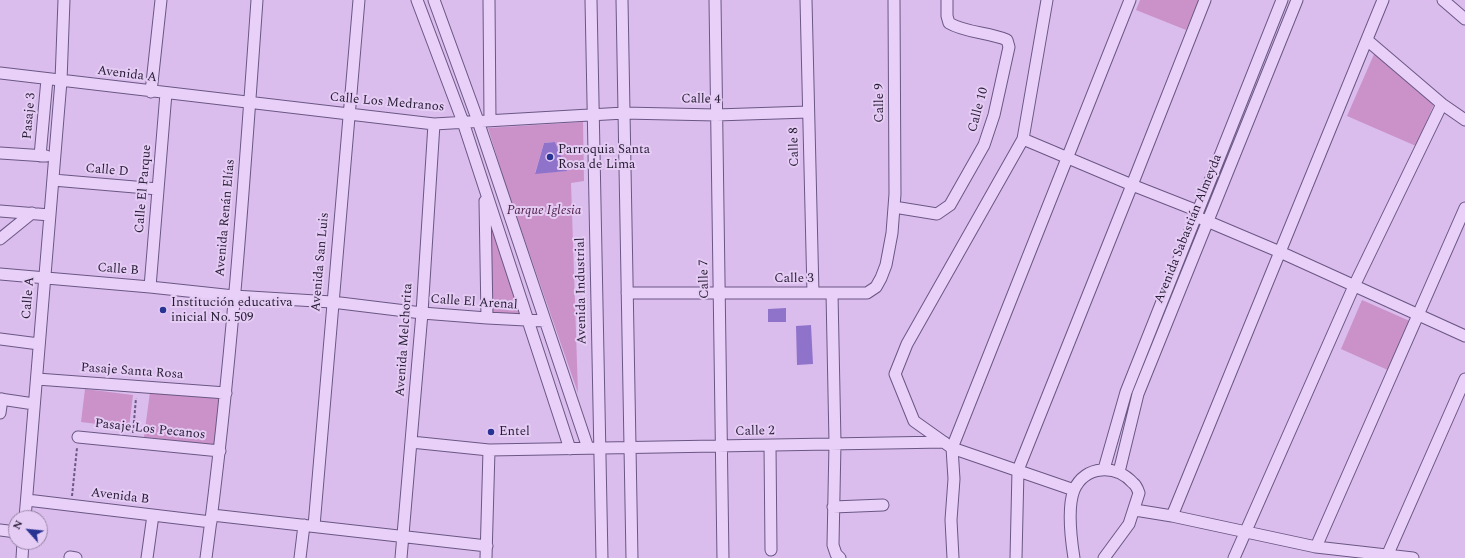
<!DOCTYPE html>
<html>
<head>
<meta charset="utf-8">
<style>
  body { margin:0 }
  #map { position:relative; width:1465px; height:558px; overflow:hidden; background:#dabded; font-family:Spectral,serif }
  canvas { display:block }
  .north { position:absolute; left:8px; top:510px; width:40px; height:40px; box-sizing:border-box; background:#e5ccf4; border:1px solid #9885a7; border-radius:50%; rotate:297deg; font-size:11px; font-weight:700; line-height:16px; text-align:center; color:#251b33 }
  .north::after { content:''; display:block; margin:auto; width:14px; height:18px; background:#283392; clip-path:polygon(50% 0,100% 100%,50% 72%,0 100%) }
</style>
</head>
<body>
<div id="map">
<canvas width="1465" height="558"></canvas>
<div class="north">N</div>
</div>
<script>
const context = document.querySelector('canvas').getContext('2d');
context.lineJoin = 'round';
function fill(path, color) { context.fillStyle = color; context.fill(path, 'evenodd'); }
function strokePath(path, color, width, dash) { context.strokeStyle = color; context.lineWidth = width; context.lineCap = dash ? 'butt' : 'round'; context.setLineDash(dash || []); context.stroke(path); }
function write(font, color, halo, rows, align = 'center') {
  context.font = font + ' Spectral,serif'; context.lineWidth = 4; context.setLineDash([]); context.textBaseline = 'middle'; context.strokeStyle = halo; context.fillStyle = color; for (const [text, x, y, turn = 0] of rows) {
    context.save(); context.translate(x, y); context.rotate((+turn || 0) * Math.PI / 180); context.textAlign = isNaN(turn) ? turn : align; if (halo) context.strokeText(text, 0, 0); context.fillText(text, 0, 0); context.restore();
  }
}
fill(new Path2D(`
  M 1140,0 L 1199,0 L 1186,30 L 1136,10 Z
  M 1375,52 L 1434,104 L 1416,146 L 1347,116 Z
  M 583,122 L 584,181 L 571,183 L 578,393 L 506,186 L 488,128 ZM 555,142 L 566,171 L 535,173 L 544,143 Z
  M 488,208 L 523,317 L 493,317 Z
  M 1362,300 L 1412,322 L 1390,371 L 1341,349 Z
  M 85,389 L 133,395 L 129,428 L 81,422 Z
  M 150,392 L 222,399 L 216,445 L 144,437 Z`), '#ca92c9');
fill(new Path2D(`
  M 555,142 L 567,171 L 535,174 L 544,143 Z
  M 786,308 L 786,322 L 768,322 L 768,309 Z
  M 811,325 L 813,364 L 797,365 L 796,326 Z`), '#8f73cb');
const minor = new Path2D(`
  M 417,0 L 463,122 L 570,449
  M 434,0 L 478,121 L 588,448
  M 489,0 L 490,120
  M 591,0 L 602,558
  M 622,0 L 632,558
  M 715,0 L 723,558
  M 806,0 L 813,293
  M 1047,0 L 1023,139 L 907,344 L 895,374 L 914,421 L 952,448 L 1074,490
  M 1443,0 L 1465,19
  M 1367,40 L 1442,104 L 1465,120
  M 0,73 L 434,124 L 624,113 L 716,115 L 808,112
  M 151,92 L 161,0
  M 0,153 L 46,156
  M 40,156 L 47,79
  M 53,180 L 158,189
  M 485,201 L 487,318
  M 894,207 L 937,214 L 950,205 L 984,145 L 994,115 L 1009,47 L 1007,40 C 988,32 966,33 949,23 L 947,16 L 947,0
  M 0,211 L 50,215
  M 1198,211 L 1132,185 L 1205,0
  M 1202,219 L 1280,252 L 1465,336
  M 0,239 L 32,213
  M 0,274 L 150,287 L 234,296 L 332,302 L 422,313 L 487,318 L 545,321
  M 150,287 L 166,93
  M 627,293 L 867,293 L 876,287 L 881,278 L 886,265 L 892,233 L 895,194 L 894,0
  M 832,293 L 835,443 L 833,545 L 836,554 L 840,558
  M 0,339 L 39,344
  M 37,379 L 226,393
  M 0,399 L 34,404
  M 0,413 L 2,399
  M 78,437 L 220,451
  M 411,442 L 489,450 L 944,442
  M 770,446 L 771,550
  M 1104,469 L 1126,392 L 1282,0
  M 1119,472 L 1138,394 L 1297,0
  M 27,500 L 211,522
  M 833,507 L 883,505
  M 1135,510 L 1172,516 L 1316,547 L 1413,558
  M 212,515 L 487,546
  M 1172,516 L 1383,0
  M 25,518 L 61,81 L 64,0
  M 314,526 L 359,0
  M 0,530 L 16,532
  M 1316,547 L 1465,208
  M 1387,556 L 1465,379
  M 70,557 L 76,558
  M 22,558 L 23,542
  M 147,558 L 153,515
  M 206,558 C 231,373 244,186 257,0
  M 300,558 L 304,525
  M 401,558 L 422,313 L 434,124
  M 486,558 L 489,450
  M 953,558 L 951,520 L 954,479 L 952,448 L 1130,0
  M 1016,558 L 1018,470 L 1132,185 L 1023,139
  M 1074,558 C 1071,539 1067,508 1074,490 C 1085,465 1116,464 1133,483 C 1136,485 1138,490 1139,493 L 1129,524 L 1104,558
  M 1234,558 L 1354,286 L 1442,104`);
strokePath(minor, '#6a5784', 13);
strokePath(new Path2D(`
  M 133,433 L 136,398
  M 72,496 L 77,448`), '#6a5784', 2, [3, 2]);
strokePath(minor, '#e8d0f8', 11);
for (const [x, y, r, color] of [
  [550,157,4,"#283392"],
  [163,310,4,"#283392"],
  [491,432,4,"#283392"]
]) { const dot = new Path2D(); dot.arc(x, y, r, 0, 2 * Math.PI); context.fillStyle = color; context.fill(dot); strokePath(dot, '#e5ccf4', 1.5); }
write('13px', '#251b33', '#e5ccf4', [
  ["Avenida A",127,75,7],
  ["Calle 4",701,100,1],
  ["Calle Los Medranos",387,103,5],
  ["Calle 9",880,103,-90],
  ["Calle 10",979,110,-75],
  ["Pasaje 3",30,116,-85],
  ["Calle 8",795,147,-91],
  ["Calle D",107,171,5],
  ["Calle El Parque",144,189,-85],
  ["Avenida Renán Elías",226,218,-85],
  ["Avenida Sabastián Almeyda",1189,229,-68],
  ["Avenida San Luis",321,262,-85],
  ["Calle B",118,270,4],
  ["Calle 7",705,279,-91],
  ["Calle 3",794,279],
  ["Avenida Industrial",582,291,-91],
  ["Calle A",29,298,-85],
  ["Calle El Arenal",474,303,4],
  ["Avenida Melchorita",405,340,-86],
  ["Pasaje Santa Rosa",132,372,4],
  ["Pasaje Los Pecanos",150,430,6],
  ["Calle 2",755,432,-1],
  ["Avenida B",120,497,7]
]);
write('13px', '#251b33', '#e5ccf4', [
  ["Parroquia Santa",558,150],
  ["Rosa de Lima",558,165],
  ["Institución educativa",171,303],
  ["inicial No. 509",171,318],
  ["Entel",499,432]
], 'left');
write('italic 13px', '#502249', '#e5ccf4', [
  ["Parque Iglesia",544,211]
]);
</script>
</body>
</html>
